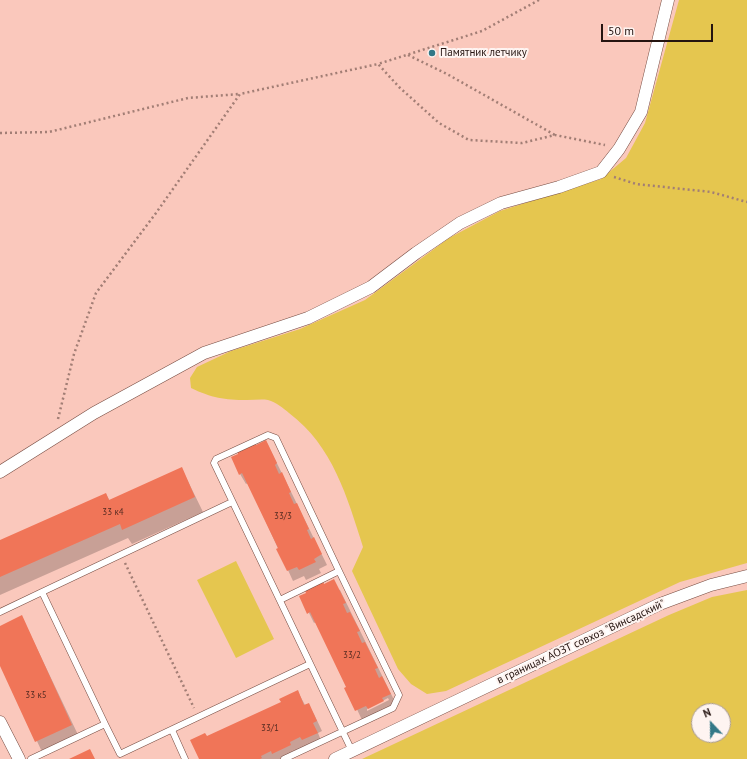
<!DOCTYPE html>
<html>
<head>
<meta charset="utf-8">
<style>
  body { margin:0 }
  #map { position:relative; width:747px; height:759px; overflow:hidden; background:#fac8bc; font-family:"PT Sans",sans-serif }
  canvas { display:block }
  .north { position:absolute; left:691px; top:703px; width:40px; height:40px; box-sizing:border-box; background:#fef4f1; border:1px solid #a79a97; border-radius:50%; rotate:338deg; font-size:11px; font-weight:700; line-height:16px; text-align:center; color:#251410 }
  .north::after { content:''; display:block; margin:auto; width:14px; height:18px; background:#337887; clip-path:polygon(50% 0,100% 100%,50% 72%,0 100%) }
  .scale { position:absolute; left:601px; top:24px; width:112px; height:18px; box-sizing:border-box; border:2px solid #251410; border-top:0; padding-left:5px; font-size:12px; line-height:14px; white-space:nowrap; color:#251410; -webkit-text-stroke:3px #fef4f1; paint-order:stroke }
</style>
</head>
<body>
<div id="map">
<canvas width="747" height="759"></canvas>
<div class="north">N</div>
<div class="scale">50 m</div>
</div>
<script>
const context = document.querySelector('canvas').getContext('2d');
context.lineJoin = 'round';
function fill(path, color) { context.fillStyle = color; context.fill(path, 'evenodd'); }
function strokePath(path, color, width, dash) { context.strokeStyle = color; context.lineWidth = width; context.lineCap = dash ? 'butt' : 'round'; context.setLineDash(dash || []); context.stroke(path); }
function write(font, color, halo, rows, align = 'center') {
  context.font = font + ' "PT Sans",sans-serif'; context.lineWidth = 4; context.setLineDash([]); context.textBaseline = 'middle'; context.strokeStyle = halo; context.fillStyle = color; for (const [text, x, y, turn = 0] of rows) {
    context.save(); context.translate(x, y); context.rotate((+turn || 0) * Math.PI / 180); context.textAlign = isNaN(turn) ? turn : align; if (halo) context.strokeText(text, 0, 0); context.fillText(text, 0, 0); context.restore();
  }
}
fill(new Path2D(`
  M 679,0 L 747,0 L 747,563 L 680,582 L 446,691 L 427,694 L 411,684 L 398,669 L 352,571 L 363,547 C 347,497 333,446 289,413 C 283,408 276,402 268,400 C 262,399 254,400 247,400 C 224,400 212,398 191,388 L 190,378 L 197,367 L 231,351 L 300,329 L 365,300 L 449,238 L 500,211 L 601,179 L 626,158 L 645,123 Z
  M 236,561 L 274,639 L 236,658 L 197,580 Z
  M 747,590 L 747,759 L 362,759 L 669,615 L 712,597 ZM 699,711 L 723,711 L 723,735 L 699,735 Z`), '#e5c64f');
fill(new Path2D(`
  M 266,441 L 327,565 L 319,569 L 321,573 L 306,580 L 304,576 L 293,581 L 248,483 L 246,484 L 240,474 L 256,446 Z
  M 182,469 L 203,512 L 132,544 L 128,538 L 0,595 L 0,541 L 106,494 L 110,501 Z
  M 324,585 L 340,590 L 396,704 L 362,720 L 316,622 L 314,623 L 301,597 ZM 388,698 L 389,700 L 367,711 L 367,709 Z
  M 22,617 L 80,739 L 44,756 L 0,663 L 0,627 Z
  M 298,692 L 305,705 L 308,704 L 314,714 L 322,731 L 318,733 L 322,743 L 288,759 L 200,759 L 206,737 L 282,703 Z`), '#0003');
fill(new Path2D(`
  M 266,440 L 277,463 L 275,465 L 279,474 L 282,472 L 291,492 L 289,493 L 294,504 L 297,503 L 309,529 L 307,530 L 311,539 L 314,537 L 322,554 L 314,559 L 316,562 L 299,570 L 297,567 L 287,571 L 276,549 L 278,548 L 242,473 L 239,475 L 231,457 L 238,454 L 237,451 L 255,442 L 256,445 Z
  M 182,467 L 195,497 L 122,530 L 120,524 L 0,577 L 0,540 L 106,493 L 109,500 Z
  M 334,579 L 346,603 L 343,604 L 347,613 L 350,612 L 360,631 L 357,632 L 362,643 L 365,642 L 378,668 L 375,669 L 379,678 L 382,676 L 391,694 L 382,698 L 384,701 L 368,709 L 366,706 L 355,711 L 344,688 L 346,687 L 310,612 L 307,614 L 299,596 L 306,593 L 305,590 L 323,581 L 324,584 Z
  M 22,615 L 72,725 L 35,742 L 0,666 L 0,626 Z
  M 298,690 L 304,705 L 309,703 L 317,721 L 313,723 L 318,733 L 302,740 L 300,737 L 290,742 L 291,745 L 272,754 L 271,751 L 261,756 L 262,758 L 260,759 L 199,759 L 190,740 L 205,733 L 207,736 L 281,702 L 279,699 Z
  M 90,749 L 95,759 L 69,759 Z`), '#f07558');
const lane = new Path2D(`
  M 339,571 L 276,438 L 268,435 L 216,459 L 214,463 L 352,751
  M 280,600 L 339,571 L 399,695 L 393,708 L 284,759
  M 0,612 L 42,592
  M 105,724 L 42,592 L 232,502
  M 172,730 L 185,759
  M 31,759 L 105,724 L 120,754 L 310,664`);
const street = new Path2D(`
  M 0,472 L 94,413 L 204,353 L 308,318 L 371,287 L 416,253 L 460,223 L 501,203 L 559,187 L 601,172 L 619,149 L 641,112 L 668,0
  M 0,722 L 19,759
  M 335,759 L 660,604 L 711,585 L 747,576`);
strokePath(lane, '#764c42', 7);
strokePath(street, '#764c42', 13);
strokePath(new Path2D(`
  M 539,0 L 482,31 L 378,64 L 399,87 L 439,123 L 469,140 L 522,143 L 555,135 L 605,145
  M 408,55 L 447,74 L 555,135
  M 0,133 L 49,132 L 188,98 L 239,94
  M 614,177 L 636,184 L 711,192 L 747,202
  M 58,419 L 74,354 L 96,293 L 156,213 L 240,94 L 378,64
  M 125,563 L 194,708`), '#a27e75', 2.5, [2, 3]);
strokePath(lane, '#fff', 6);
strokePath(street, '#fff', 12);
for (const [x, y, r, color] of [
  [432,53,4,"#337887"]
]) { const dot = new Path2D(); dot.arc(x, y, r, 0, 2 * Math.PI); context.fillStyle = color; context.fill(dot); strokePath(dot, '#fef4f1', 1.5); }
write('9px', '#582c22', null, [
  ["33 к4",113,512],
  ["33/3",283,516],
  ["33/2",352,655],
  ["33 к5",36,695],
  ["33/1",270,728]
]);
write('11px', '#251410', '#fef4f1', [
  ["Памятник летчику",440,53]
], 'left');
write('11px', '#251410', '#fef4f1', [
  ["в границах АОЗТ совхоз \"Винсадский\"",581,642,-25]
]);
</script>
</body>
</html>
